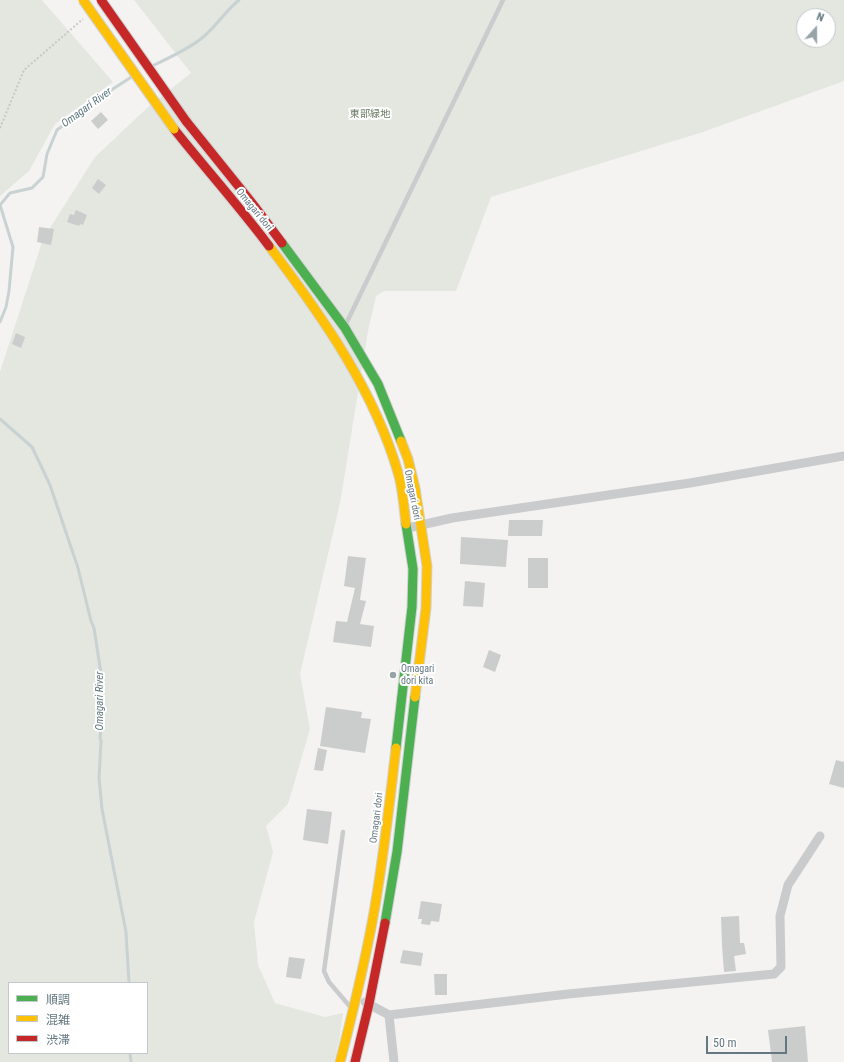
<!DOCTYPE html>
<html>
<head>
<meta charset="utf-8">
<style>
  body { margin:0 }
  #map { position:relative; width:844px; height:1062px; overflow:hidden; background:#f4f3f2; font-family:"Roboto Condensed","Noto Sans JP",sans-serif }
  canvas { display:block }
  .legend { position:absolute; left:8px; top:982px; width:140px; height:72px; box-sizing:border-box; background:#fff; border:1px solid #c1c9cd; margin:0; padding:5px 7px; list-style:none; font-size:12px; color:#647882 }
  .legend li { display:flex; align-items:center; gap:8px; height:20px }
  .legend b { width:20px; border:1px solid #c1c9cd }
  .north { position:absolute; left:796px; top:8px; width:40px; height:40px; box-sizing:border-box; background:#fff; border:1px solid #c1c9cd; border-radius:50%; rotate:21deg; font-size:11px; font-weight:700; line-height:16px; text-align:center; color:#647882 }
  .north::after { content:''; display:block; margin:auto; width:14px; height:18px; background:#96a3a9; clip-path:polygon(50% 0,100% 100%,50% 72%,0 100%) }
  .scale { position:absolute; left:706px; top:1036px; width:81px; height:18px; box-sizing:border-box; border:2px solid #647882; border-top:0; padding-left:5px; font-size:12px; line-height:14px; white-space:nowrap; color:#647882; -webkit-text-stroke:3px #fff; paint-order:stroke }
</style>
</head>
<body>
<div id="map">
<canvas width="844" height="1062"></canvas>
<ul class="legend">
<li><b style="height:5px;background:#4caf50"></b>順調</li>
<li><b style="height:5px;background:#ffc107"></b>混雑</li>
<li><b style="height:5px;background:#c62828"></b>渋滞</li>
</ul>
<div class="north">N</div>
<div class="scale">50 m</div>
</div>
<script>
const context = document.querySelector('canvas').getContext('2d');
context.lineJoin = 'round';
function fill(path, color) { context.fillStyle = color; context.fill(path, 'evenodd'); }
function strokePath(path, color, width, dash) { context.strokeStyle = color; context.lineWidth = width; context.lineCap = dash ? 'butt' : 'round'; context.setLineDash(dash || []); context.stroke(path); }
function write(font, color, halo, rows, align = 'center') {
  context.font = font + ' "Roboto Condensed","Noto Sans JP",sans-serif'; context.lineWidth = 4; context.setLineDash([]); context.textBaseline = 'middle'; context.strokeStyle = halo; context.fillStyle = color; for (const [text, x, y, turn = 0] of rows) {
    context.save(); context.translate(x, y); context.rotate((+turn || 0) * Math.PI / 180); context.textAlign = isNaN(turn) ? turn : align; if (halo) context.strokeText(text, 0, 0); context.fillText(text, 0, 0); context.restore();
  }
}
fill(new Path2D(`
  M 0,0 L 42,0 L 113,82 L 55,124 L 29,171 L 0,196 Z
  M 134,0 L 844,0 L 844,81 L 703,132 L 491,197 L 456,291 L 384,291 L 376,296 L 368,331 L 340,503 L 300,674 L 310,729 L 288,804 L 266,826 L 273,852 L 254,922 L 258,965 L 275,1003 L 325,1017 L 343,1013 L 339,1041 L 334,1062 L 0,1062 L 0,372 L 43,239 L 95,157 L 147,108 L 191,73 ZM 804,16 L 828,16 L 828,40 L 804,40 ZM 9,983 L 147,983 L 147,1053 L 9,1053 Z`), '#e4e6e0');
strokePath(new Path2D(`
  M 152,66 C 167,59 190,48 202,38 C 216,27 225,11 239,0
  M 0,322 L 6,307 L 9,291 L 13,247 L 0,205 L 10,193 L 32,188 L 43,177 L 47,154 L 57,130 L 102,96 L 133,76
  M 0,419 L 32,447 L 50,485 L 78,568 L 91,621 L 94,628 L 102,680 L 103,708 L 100,738 L 101,741 L 99,778 L 102,809 L 126,932 L 129,983
  M 130,1053 L 131,1062`), '#c8d2d3', 3);
fill(new Path2D(`
  M 101,112 L 108,120 L 98,129 L 91,121 Z
  M 98,179 L 106,185 L 99,194 L 92,188 Z
  M 76,210 L 87,215 L 83,225 L 80,224 L 79,226 L 67,222 L 70,214 L 74,215 Z
  M 39,227 L 54,229 L 51,245 L 37,242 Z
  M 16,333 L 25,337 L 21,348 L 12,344 Z
  M 509,520 L 543,520 L 542,536 L 508,536 Z
  M 461,537 L 508,540 L 506,567 L 460,564 Z
  M 348,556 L 366,558 L 360,600 L 366,601 L 360,624 L 374,626 L 371,647 L 333,642 L 336,621 L 347,622 L 355,588 L 344,586 Z
  M 528,558 L 548,558 L 548,588 L 528,588 Z
  M 465,581 L 485,583 L 483,607 L 463,606 Z
  M 489,650 L 501,655 L 495,672 L 483,667 Z
  M 326,707 L 362,712 L 361,718 L 371,719 L 365,753 L 320,746 Z
  M 318,748 L 327,750 L 323,771 L 314,770 Z
  M 836,760 L 844,762 L 844,788 L 829,784 Z
  M 307,809 L 332,812 L 328,844 L 303,840 Z
  M 421,901 L 442,904 L 439,922 L 431,921 L 430,925 L 421,924 L 422,919 L 418,919 Z
  M 739,916 L 740,943 L 744,943 L 746,954 L 734,956 L 736,971 L 724,972 L 722,945 L 721,917 Z
  M 403,950 L 423,953 L 421,966 L 400,963 Z
  M 289,957 L 305,959 L 301,979 L 286,977 Z
  M 434,974 L 447,974 L 447,995 L 435,995 Z
  M 805,1026 L 808,1062 L 772,1062 L 768,1030 Z`), '#cbcccc');
const fast = new Path2D(`
  M 282,243 L 345,328 L 378,384 L 401,441
  M 396,748 L 412,607 L 413,569 L 406,524
  M 385,923 L 397,852 L 415,697`);
const slow = new Path2D(`
  M 269,246 C 322,316 375,391 399,476 C 403,491 404,508 406,524
  M 401,441 L 408,459 L 415,488 L 427,566 L 426,608 L 415,697
  M 340,1062 C 352,1016 363,970 372,923 C 383,865 389,807 396,748`);
const jam = new Path2D(`
  M 186,121 L 252,203 L 282,243
  M 174,129 C 205,168 239,206 269,246
  M 355,1062 L 369,1004 L 385,923`);
strokePath(fast, '#d0d1d2', 11);
strokePath(slow, '#d0d1d2', 11);
strokePath(jam, '#d0d1d2', 11);
strokePath(new Path2D(`
  M 0,128 L 24,70 L 83,19`), '#c8c8c8', 2, [2, 2]);
strokePath(new Path2D(`
  M 345,326 L 503,0
  M 343,832 L 324,971 L 329,982 L 352,1009`), '#cacbcc', 4.5);
strokePath(new Path2D(`
  M 408,528 L 452,518 L 690,483 L 844,456
  M 365,1002 L 389,1015 L 568,994 L 774,974 L 781,967 L 780,916 L 788,885 L 820,836
  M 389,1015 L 394,1062`), '#cacbcc', 9);
strokePath(fast, '#4caf50', 9);
strokePath(slow, '#ffc107', 9);
strokePath(jam, '#c62828', 9);
const slowBridge = new Path2D(`
  M 83,0 L 174,129`);
const jamBridge = new Path2D(`
  M 101,0 L 186,121`);
strokePath(slowBridge, '#d0d1d2', 11, []);
strokePath(jamBridge, '#d0d1d2', 11, []);
strokePath(slowBridge, '#ffc107', 9);
strokePath(jamBridge, '#c62828', 9);
for (const [x, y, r, color] of [
  [393,675,4,"#96a3a9"]
]) { const dot = new Path2D(); dot.arc(x, y, r, 0, 2 * Math.PI); context.fillStyle = color; context.fill(dot); strokePath(dot, '#fff', 1.5); }
write('10px', '#697962', '#fff', [
  ["東部緑地",370,114]
]);
write('10px', '#647882', '#fff', [
  ["Omagari dori",254,210,51],
  ["Omagari dori",412,495,79],
  ["Omagari dori",377,818,-83]
]);
write('10px', '#647882', '#fff', [
  ["Omagari",401,669],
  ["dori kita",401,681]
], 'left');
write('italic 11px', '#5f7a7f', '#fff', [
  ["Omagari River",87,108,-36],
  ["Omagari River",100,701,-90]
]);
</script>
</body>
</html>
